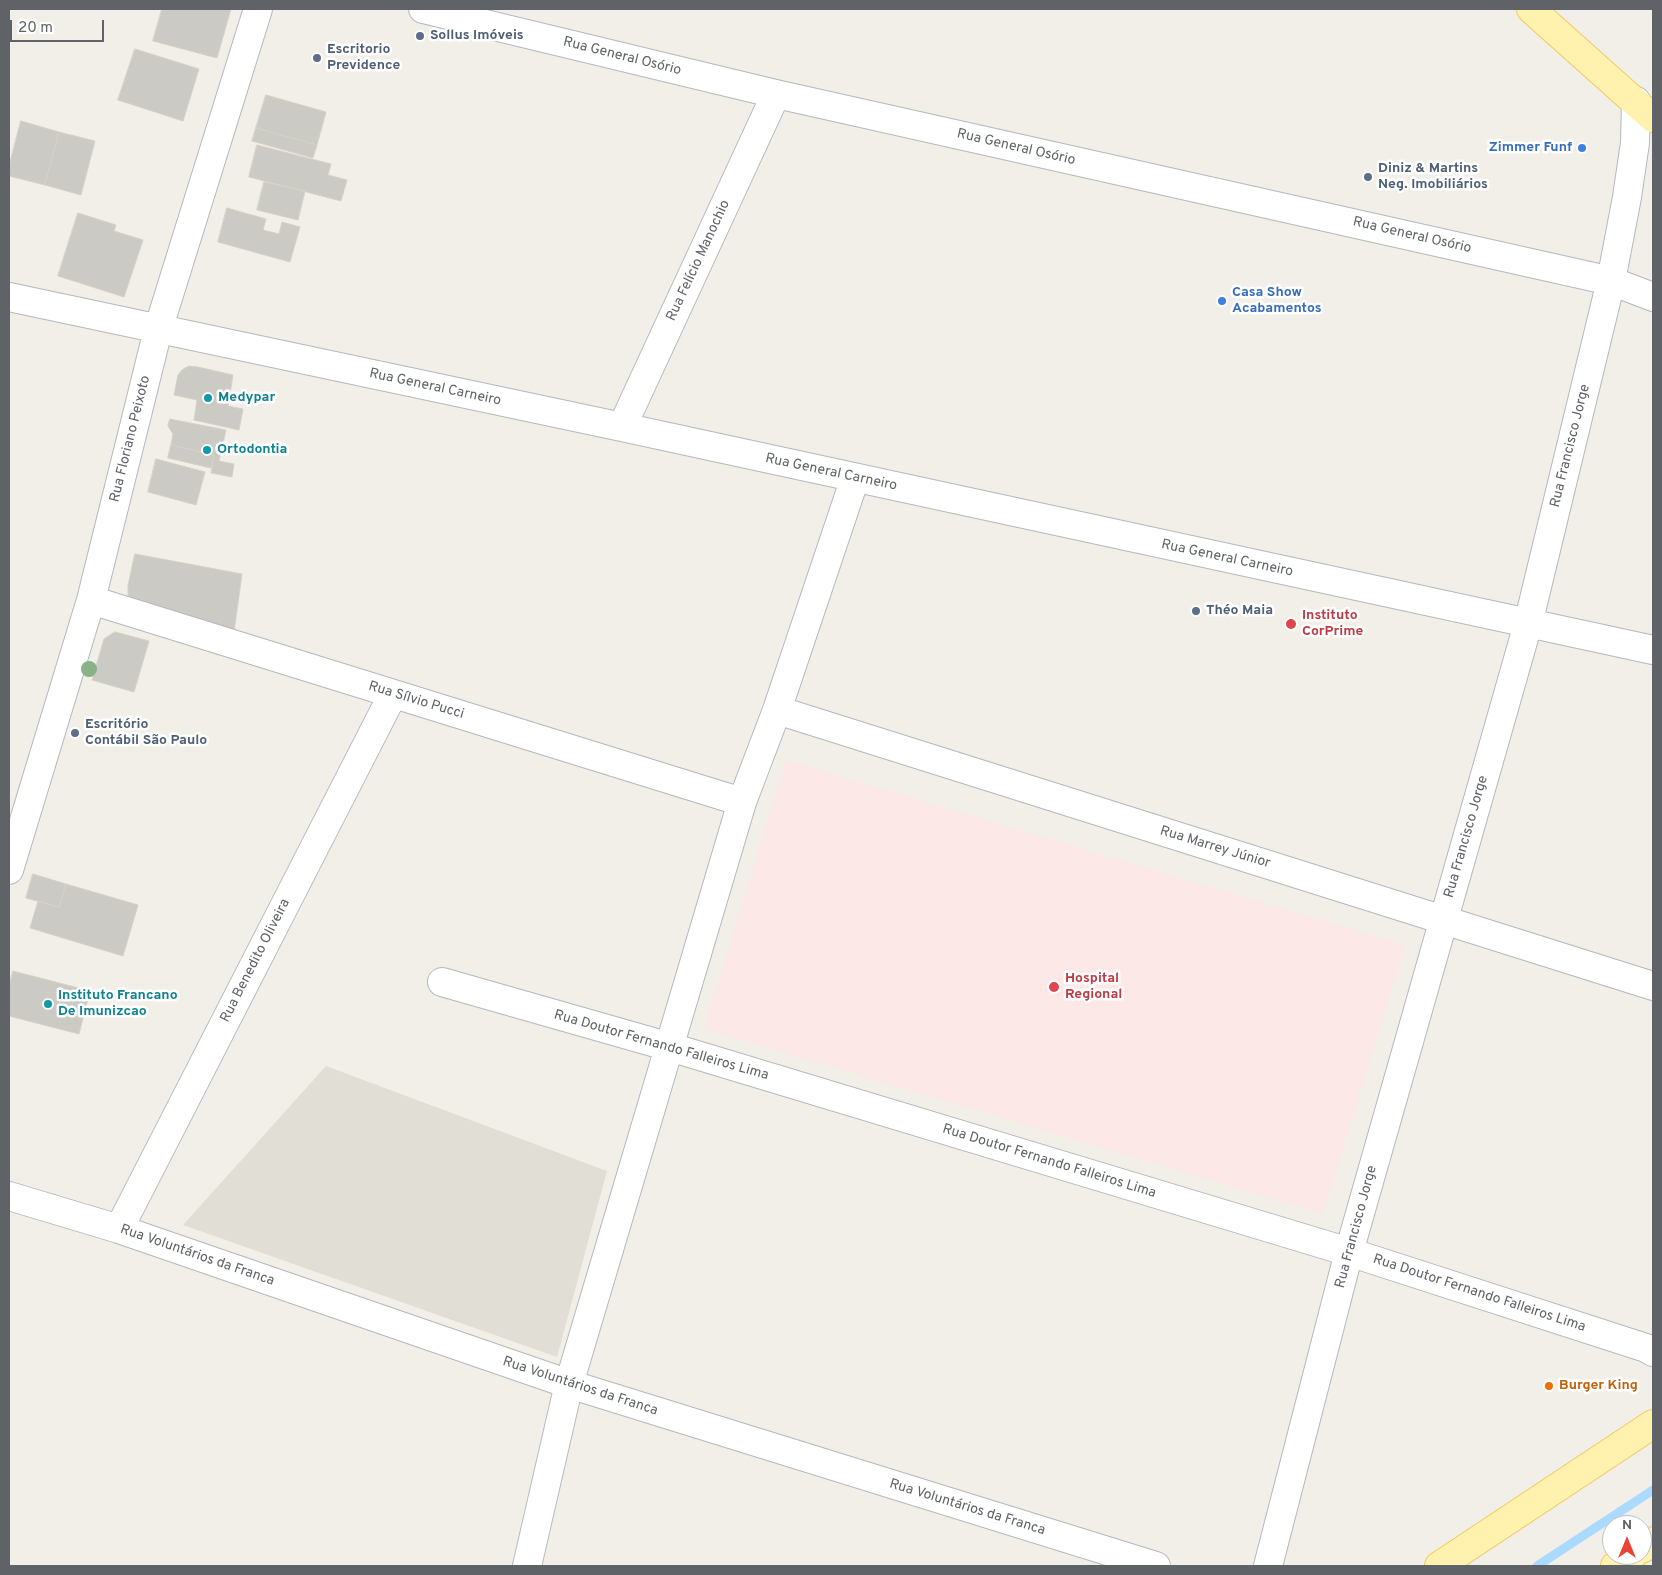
<!DOCTYPE html>
<html>
<head>
<meta charset="utf-8">
<style>
  body { margin:0 }
  #map { position:relative; width:1662px; height:1575px; overflow:hidden; background:#f1efe8; font-family:Overpass,sans-serif }
  canvas { display:block }
  .frame { position:absolute; inset:0; border:10px solid #5f6368; pointer-events:none }
  .north { position:absolute; left:1602px; top:1515px; width:50px; height:50px; box-sizing:border-box; background:#fff; border:1px solid #bfc1c3; border-radius:50%; rotate:0deg; font-size:14px; font-weight:700; line-height:20px; text-align:center; color:#5f6368 }
  .north::after { content:''; display:block; margin:auto; width:18px; height:22px; background:#ea4335; clip-path:polygon(50% 0,100% 100%,50% 72%,0 100%) }
  .scale { position:absolute; left:10px; top:20px; width:94px; height:22px; box-sizing:border-box; border:2px solid #5f6368; border-top:0; padding-left:6px; font-size:15px; line-height:18px; white-space:nowrap; color:#5f6368; -webkit-text-stroke:4px #fff; paint-order:stroke }
</style>
</head>
<body>
<div id="map">
<canvas width="1662" height="1575"></canvas>
<div class="frame"></div>
<div class="north">N</div>
<div class="scale">20 m</div>
</div>
<script>
const context = document.querySelector('canvas').getContext('2d');
context.lineJoin = 'round';
function fill(path, color) { context.fillStyle = color; context.fill(path, 'evenodd'); }
function strokePath(path, color, width, dash) { context.strokeStyle = color; context.lineWidth = width; context.lineCap = dash ? 'butt' : 'round'; context.setLineDash(dash || []); context.stroke(path); }
function write(font, color, halo, rows, align = 'center') {
  context.font = font + ' Overpass,sans-serif'; context.lineWidth = 5; context.setLineDash([]); context.textBaseline = 'middle'; context.strokeStyle = halo; context.fillStyle = color; for (const [text, x, y, turn = 0] of rows) {
    context.save(); context.translate(x, y); context.rotate((+turn || 0) * Math.PI / 180); context.textAlign = isNaN(turn) ? turn : align; if (halo) context.strokeText(text, 0, 0); context.fillText(text, 0, 0); context.restore();
  }
}
fill(new Path2D(`
  M 326,1066 L 607,1171 L 557,1357 L 183,1225 Z`), '#e1ded6');
fill(new Path2D(`
  M 786,760 L 1405,945 L 1323,1214 L 704,1029 Z`), '#fce8e6');
strokePath(new Path2D(`
  M 1537,1566 L 1653,1490`), '#aadaff', 9);
const building = new Path2D(`
  M 162,9 L 231,9 L 217,58 L 153,41 Z
  M 135,49 L 199,69 L 183,121 L 118,100 Z
  M 266,95 L 326,112 L 317,145 L 256,128 Z
  M 21,121 L 59,132 L 45,185 L 9,176 L 9,166 Z
  M 256,128 L 317,145 L 313,158 L 252,141 Z
  M 59,132 L 95,141 L 81,195 L 45,185 Z
  M 257,145 L 331,164 L 328,175 L 347,180 L 341,201 L 249,177 Z
  M 264,182 L 305,191 L 298,220 L 257,210 Z
  M 227,208 L 266,219 L 263,230 L 279,234 L 282,222 L 300,227 L 290,262 L 218,242 Z
  M 78,213 L 116,225 L 114,231 L 143,240 L 124,297 L 58,276 Z
  M 189,366 L 198,367 L 233,375 L 228,406 L 243,409 L 239,430 L 194,420 L 197,400 L 174,395 L 178,375 L 182,370 Z
  M 170,419 L 226,430 L 219,461 L 234,464 L 232,477 L 211,473 L 214,455 L 171,445 L 173,434 L 168,426 Z
  M 171,445 L 214,455 L 211,468 L 168,458 Z
  M 156,459 L 205,472 L 196,505 L 148,492 Z
  M 135,554 L 242,574 L 234,632 L 136,602 L 128,595 L 128,586 Z
  M 115,632 L 149,641 L 134,692 L 92,680 L 104,639 Z
  M 33,874 L 66,884 L 59,907 L 26,898 Z
  M 66,884 L 138,905 L 123,956 L 30,928 L 38,901 L 59,907 Z
  M 13,971 L 90,991 L 79,1034 L 9,1016 L 9,987 Z`);
fill(building, '#cccac5');
strokePath(building, '#d6d1c6', 1);
const minor = new Path2D(`
  M 423,9 L 776,94 L 1611,281 L 1653,297
  M 9,297 L 622,427 L 1653,650
  M 622,427 L 776,94
  M 91,600 L 742,802
  M 777,710 L 1653,986
  M 9,870 L 91,600 L 158,330 L 258,9
  M 442,982 L 670,1047 L 1349,1252 L 1646,1348 L 1653,1352
  M 9,1196 L 119,1229 L 569,1384 L 1156,1566
  M 119,1229 L 393,694
  M 527,1566 L 569,1384 L 742,802 L 777,710 L 855,478
  M 1268,1566 L 1349,1252 L 1528,624 L 1611,281 L 1627,197 L 1635,143 L 1636,101`);
const major = new Path2D(`
  M 1531,9 L 1653,118
  M 1642,1549 L 1653,1541
  M 1439,1566 L 1653,1424
  M 1615,1566 L 1633,1555`);
strokePath(minor, '#b5b8bc', 30);
strokePath(major, '#f2c960', 30);
strokePath(minor, '#fff', 28);
strokePath(major, '#fff2af', 28);
context.fillStyle = '#89b387';
for (const [x, y] of [
  [89,669]
]) { context.beginPath(); context.arc(x, y, 8, 0, 2 * Math.PI); context.fill(); }
for (const [x, y, r, color] of [
  [420,36,5,"#5c6f8a"],
  [317,58,5,"#5c6f8a"],
  [1582,148,5,"#3f7fe0"],
  [1368,177,5,"#5c6f8a"],
  [1222,301,5,"#3f7fe0"],
  [208,398,5,"#0f9aa8"],
  [207,450,5,"#0f9aa8"],
  [1196,611,5,"#5c6f8a"],
  [1291,624,6,"#e0444e"],
  [75,733,5,"#5c6f8a"],
  [1054,987,6,"#e0444e"],
  [48,1004,5,"#0f9aa8"],
  [1549,1386,5,"#e8710a"]
]) { const dot = new Path2D(); dot.arc(x, y, r, 0, 2 * Math.PI); context.fillStyle = color; context.fill(dot); strokePath(dot, '#fff', 2); }
write('bold 14px', '#4e5e75', '#fff', [
  ["Sollus Imóveis",430,36],
  ["Escritorio",327,50],
  ["Previdence",327,66],
  ["Diniz & Martins",1378,169],
  ["Neg. Imobiliários",1378,185],
  ["Théo Maia",1206,611],
  ["Escritório",85,725],
  ["Contábil São Paulo",85,741]
], 'left');
write('14px', '#5f6368', '#fff', [
  ["Rua General Osório",622,57,14],
  ["Rua General Osório",1016,148,13],
  ["Rua General Osório",1412,236,13],
  ["Rua Felício Manochio",699,261,-65],
  ["Rua General Carneiro",435,388,12],
  ["Rua Floriano Peixoto",131,439,-76],
  ["Rua Francisco Jorge",1571,446,-76],
  ["Rua General Carneiro",831,473,12],
  ["Rua General Carneiro",1227,559,12],
  ["Rua Sílvio Pucci",416,701,17],
  ["Rua Francisco Jorge",1467,837,-74],
  ["Rua Marrey Júnior",1215,848,17],
  ["Rua Benedito Oliveira",256,961,-63],
  ["Rua Doutor Fernando Falleiros Lima",661,1046,16],
  ["Rua Doutor Fernando Falleiros Lima",1049,1162,17],
  ["Rua Francisco Jorge",1357,1227,-75],
  ["Rua Voluntários da Franca",197,1256,19],
  ["Rua Doutor Fernando Falleiros Lima",1479,1294,18],
  ["Rua Voluntários da Franca",580,1387,18],
  ["Rua Voluntários da Franca",967,1508,17]
]);
write('bold 14px', '#366cbe', '#fff', [
  ["Zimmer Funf",1572,148],
  ["Casa Show",1232,293,"left"],
  ["Acabamentos",1232,309,"left"]
], 'right');
write('bold 14px', '#0d838f', '#fff', [
  ["Medypar",218,398],
  ["Ortodontia",217,450],
  ["Instituto Francano",58,996],
  ["De Imunizcao",58,1012]
], 'left');
write('bold 14px', '#be3a42', '#fff', [
  ["Instituto",1302,616],
  ["CorPrime",1302,632],
  ["Hospital",1065,979],
  ["Regional",1065,995]
], 'left');
write('bold 14px', '#c56008', '#fff', [
  ["Burger King",1559,1386]
], 'left');
</script>
</body>
</html>
